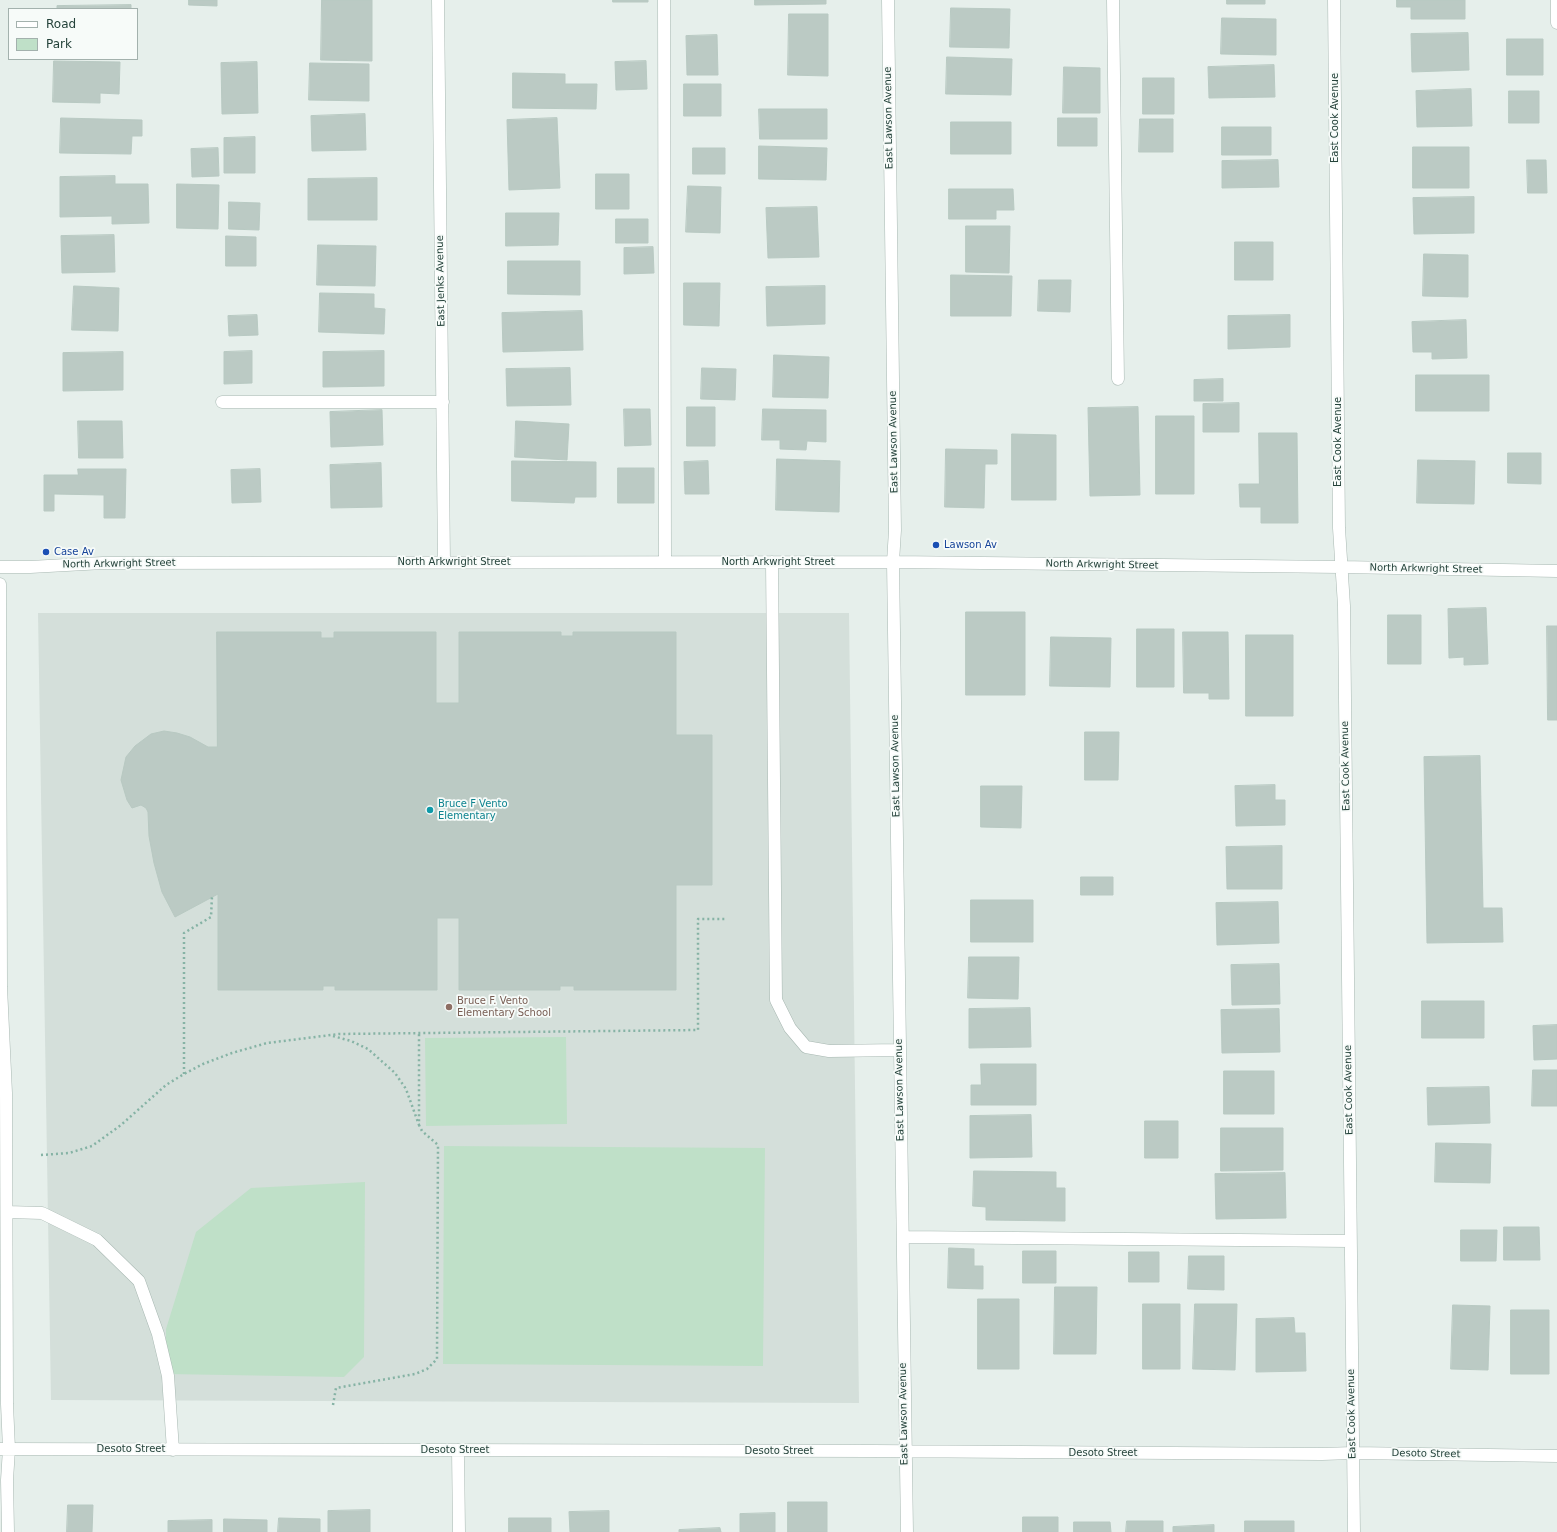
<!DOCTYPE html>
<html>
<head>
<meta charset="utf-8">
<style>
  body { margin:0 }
  #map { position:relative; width:1557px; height:1532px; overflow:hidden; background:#e6efeb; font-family:"DejaVu Sans",sans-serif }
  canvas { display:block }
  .legend { position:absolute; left:8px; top:8px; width:130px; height:52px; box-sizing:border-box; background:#f7fbf9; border:1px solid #a3b1ad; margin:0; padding:5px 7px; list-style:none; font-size:12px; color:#24423a }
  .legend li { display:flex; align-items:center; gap:8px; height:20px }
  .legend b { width:20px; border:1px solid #a3b1ad }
</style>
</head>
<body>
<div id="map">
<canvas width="1557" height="1532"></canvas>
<ul class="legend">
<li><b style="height:5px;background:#fff"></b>Road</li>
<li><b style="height:11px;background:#bfe0c8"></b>Park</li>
</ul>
</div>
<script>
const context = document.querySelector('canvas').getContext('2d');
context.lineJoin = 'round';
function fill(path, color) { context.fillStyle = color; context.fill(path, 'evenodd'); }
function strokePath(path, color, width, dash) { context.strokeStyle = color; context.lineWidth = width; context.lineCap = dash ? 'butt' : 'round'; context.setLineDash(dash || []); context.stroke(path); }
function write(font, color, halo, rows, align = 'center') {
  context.font = font + ' "DejaVu Sans",sans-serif'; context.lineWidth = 3.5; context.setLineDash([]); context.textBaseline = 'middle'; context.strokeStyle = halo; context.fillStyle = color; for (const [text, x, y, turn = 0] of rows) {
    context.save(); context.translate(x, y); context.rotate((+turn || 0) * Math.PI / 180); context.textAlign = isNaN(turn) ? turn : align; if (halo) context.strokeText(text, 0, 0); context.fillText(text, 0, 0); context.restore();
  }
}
fill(new Path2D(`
  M 38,613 L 849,613 L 859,1403 L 51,1400 Z`), '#d4dfda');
fill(new Path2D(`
  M 566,1037 L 567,1124 L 426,1126 L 425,1038 Z
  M 444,1146 L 765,1148 L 763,1366 L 443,1364 Z
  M 365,1182 L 364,1357 L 344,1377 L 166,1374 L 166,1329 L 196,1232 L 251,1188 Z`), '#bfe0c8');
const building = new Path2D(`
  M 189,0 L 217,0 L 217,6 L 189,5 Z
  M 322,0 L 372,0 L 372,61 L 321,60 Z
  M 613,0 L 648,0 L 648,2 L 613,2 Z
  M 755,0 L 826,0 L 826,4 L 755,5 Z
  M 1227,0 L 1265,0 L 1265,4 L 1227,4 Z
  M 1397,0 L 1465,0 L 1465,19 L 1411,19 L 1411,7 L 1397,7 Z
  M 131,5 L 131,9 L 57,9 L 57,6 Z
  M 951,8 L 1010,9 L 1009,48 L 950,47 Z
  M 789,14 L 828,14 L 828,76 L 788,75 Z
  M 1222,18 L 1276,19 L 1276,55 L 1221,54 Z
  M 1468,33 L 1469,70 L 1412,72 L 1411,34 Z
  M 717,35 L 718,75 L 687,75 L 686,36 Z
  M 1507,39 L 1543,39 L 1543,75 L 1507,75 Z
  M 947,57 L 1012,59 L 1011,95 L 946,94 Z
  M 54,61 L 120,62 L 119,94 L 100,93 L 100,103 L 53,102 Z
  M 646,61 L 647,89 L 616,90 L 615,62 Z
  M 257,62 L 258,113 L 222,114 L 221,63 Z
  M 310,63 L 369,64 L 369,101 L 309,100 Z
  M 1274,65 L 1275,97 L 1209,98 L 1208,67 Z
  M 1064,67 L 1100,68 L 1100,113 L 1063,113 Z
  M 513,73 L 565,74 L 565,84 L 597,84 L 596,109 L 513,108 Z
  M 1143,78 L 1174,78 L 1174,114 L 1143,114 Z
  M 684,84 L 721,84 L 721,116 L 684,116 Z
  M 1471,89 L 1472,126 L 1417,127 L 1416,91 Z
  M 1509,91 L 1539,91 L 1539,123 L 1509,123 Z
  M 759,109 L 827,109 L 827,139 L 760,139 Z
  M 365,114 L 366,150 L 312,151 L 311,116 Z
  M 61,118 L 142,120 L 142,136 L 132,136 L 131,154 L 60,153 Z
  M 557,118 L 560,188 L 509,190 L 507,120 Z
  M 1058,118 L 1097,118 L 1097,146 L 1058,146 Z
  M 1140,119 L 1173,119 L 1173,152 L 1139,152 Z
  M 951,122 L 1011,122 L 1011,154 L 951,154 Z
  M 1222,127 L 1271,127 L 1271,155 L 1222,155 Z
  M 255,137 L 255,173 L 224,173 L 224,138 Z
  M 759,146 L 827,148 L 826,180 L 759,179 Z
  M 1413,147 L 1469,147 L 1469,188 L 1413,188 Z
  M 218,148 L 219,176 L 192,177 L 191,149 Z
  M 693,148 L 725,148 L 725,174 L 693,174 Z
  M 1278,160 L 1279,187 L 1222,188 L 1222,161 Z
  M 1527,160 L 1546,160 L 1547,193 L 1528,193 Z
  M 596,174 L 629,174 L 629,209 L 596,209 Z
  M 115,176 L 115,184 L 148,184 L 149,223 L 112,224 L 112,216 L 60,217 L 60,177 Z
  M 377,178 L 377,220 L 308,220 L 308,179 Z
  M 177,184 L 219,185 L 218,229 L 177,228 Z
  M 688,186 L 721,187 L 720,233 L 686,232 Z
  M 949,189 L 1013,189 L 1014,210 L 996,210 L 996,219 L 949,219 Z
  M 1474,197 L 1474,233 L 1414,234 L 1413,198 Z
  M 229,202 L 260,203 L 259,230 L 229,229 Z
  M 817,207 L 819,257 L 768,258 L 766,208 Z
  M 506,213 L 559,213 L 558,245 L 506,246 Z
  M 616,219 L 648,219 L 648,243 L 616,243 Z
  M 966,226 L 1010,226 L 1009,273 L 966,272 Z
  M 114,235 L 115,272 L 62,273 L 61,236 Z
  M 226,236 L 256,237 L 256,266 L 226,266 Z
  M 1235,242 L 1273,242 L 1273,280 L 1235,280 Z
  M 318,245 L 376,246 L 375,286 L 317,285 Z
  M 653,247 L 654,273 L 624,274 L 624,248 Z
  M 1424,254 L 1468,255 L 1468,297 L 1423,296 Z
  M 508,261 L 580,261 L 580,295 L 508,294 Z
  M 951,275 L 1012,276 L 1011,316 L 951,316 Z
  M 1039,280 L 1071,280 L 1070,312 L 1038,311 Z
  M 684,283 L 720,283 L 719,326 L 684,325 Z
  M 74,286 L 119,288 L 118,331 L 72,330 Z
  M 825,286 L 825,324 L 767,326 L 766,287 Z
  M 320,293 L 374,294 L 374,308 L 385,309 L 384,334 L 319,332 Z
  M 582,311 L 583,350 L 503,352 L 502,313 Z
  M 257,315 L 258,335 L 229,336 L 228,316 Z
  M 1290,315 L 1290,347 L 1228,349 L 1228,316 Z
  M 1466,320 L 1467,358 L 1432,359 L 1432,352 L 1413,352 L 1412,322 Z
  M 252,351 L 252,383 L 224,384 L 224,352 Z
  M 384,351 L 384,386 L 323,387 L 323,352 Z
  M 123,352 L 123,390 L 63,391 L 63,353 Z
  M 774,355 L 829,357 L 828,398 L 773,397 Z
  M 570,368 L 571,405 L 507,406 L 506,369 Z
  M 702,368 L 736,369 L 735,400 L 701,399 Z
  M 1416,375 L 1489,375 L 1489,411 L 1416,411 Z
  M 1223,379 L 1223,401 L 1194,401 L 1194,380 Z
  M 1239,403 L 1239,432 L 1203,432 L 1203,404 Z
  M 687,407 L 715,407 L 715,446 L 687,446 Z
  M 1138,407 L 1140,495 L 1090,496 L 1088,408 Z
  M 624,409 L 650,409 L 651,445 L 625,446 Z
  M 763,409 L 826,410 L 826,442 L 807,441 L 806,450 L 780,449 L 780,440 L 762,440 Z
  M 382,410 L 383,445 L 331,447 L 330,412 Z
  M 1156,416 L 1194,416 L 1194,494 L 1156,494 Z
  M 78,421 L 122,421 L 123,458 L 79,458 Z
  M 516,421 L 569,424 L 567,460 L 515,457 Z
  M 1259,433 L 1297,433 L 1298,523 L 1261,523 L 1261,507 L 1240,507 L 1239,484 L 1259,484 Z
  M 1012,434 L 1056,435 L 1056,500 L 1012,500 Z
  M 946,449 L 997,450 L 997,464 L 985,464 L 984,508 L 945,507 Z
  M 1508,453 L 1541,453 L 1541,484 L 1508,483 Z
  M 777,459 L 840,461 L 839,512 L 776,510 Z
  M 1418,460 L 1475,461 L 1474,504 L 1417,503 Z
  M 512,461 L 596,462 L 596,497 L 575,497 L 574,503 L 512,501 Z
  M 708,461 L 709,494 L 685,494 L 684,462 Z
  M 381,463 L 382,507 L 331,508 L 330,465 Z
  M 618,468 L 654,468 L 654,503 L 618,503 Z
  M 78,469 L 126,469 L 125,518 L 104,518 L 104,495 L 54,494 L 54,511 L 44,511 L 44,475 L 78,475 Z
  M 260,469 L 261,502 L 232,503 L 231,470 Z
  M 1486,608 L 1488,664 L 1464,665 L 1464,657 L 1449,658 L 1448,609 Z
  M 966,612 L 1025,612 L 1025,695 L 966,695 Z
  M 1388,615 L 1421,615 L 1421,664 L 1388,664 Z
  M 1547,626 L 1557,626 L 1557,720 L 1548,720 Z
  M 1137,629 L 1174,629 L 1174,687 L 1137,687 Z
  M 217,632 L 321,632 L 321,638 L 334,638 L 334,632 L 436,632 L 436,703 L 459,703 L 459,632 L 561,632 L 561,636 L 573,636 L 573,632 L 676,632 L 676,735 L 712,735 L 712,885 L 676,885 L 676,990 L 574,990 L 574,986 L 560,986 L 560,990 L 459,990 L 459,918 L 437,918 L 437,990 L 335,990 L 335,986 L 323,986 L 323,990 L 218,990 L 218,894 L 175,917 L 162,892 L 154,863 L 149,836 L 148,812 L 146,808 L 141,805 L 132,808 L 127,800 L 121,780 L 126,757 L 135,746 L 151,734 L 164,731 L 177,733 L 190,737 L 208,747 L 217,747 Z
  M 1183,632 L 1228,632 L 1229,699 L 1209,699 L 1209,693 L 1184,693 Z
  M 1246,635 L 1293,635 L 1293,716 L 1246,716 Z
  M 1051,637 L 1111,638 L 1110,687 L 1050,686 Z
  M 1085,732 L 1119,732 L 1118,780 L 1085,780 Z
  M 1480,756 L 1483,908 L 1502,908 L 1503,942 L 1427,943 L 1424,757 Z
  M 1275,785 L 1275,800 L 1285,800 L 1285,825 L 1236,826 L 1235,786 Z
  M 981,786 L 1022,786 L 1021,828 L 981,827 Z
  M 1282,846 L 1282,889 L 1227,889 L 1226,847 Z
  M 1081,877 L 1113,877 L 1113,895 L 1081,895 Z
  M 971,900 L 1033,900 L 1033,942 L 971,942 Z
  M 1278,902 L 1279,943 L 1217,945 L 1216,903 Z
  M 969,957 L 1019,957 L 1018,999 L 968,998 Z
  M 1279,964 L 1280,1004 L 1232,1005 L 1231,965 Z
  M 1422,1001 L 1484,1001 L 1484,1038 L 1422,1038 Z
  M 1030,1008 L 1031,1047 L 969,1048 L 969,1009 Z
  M 1279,1009 L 1280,1052 L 1222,1053 L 1221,1010 Z
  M 1557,1025 L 1557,1059 L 1534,1060 L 1533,1026 Z
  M 981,1064 L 1036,1064 L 1036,1105 L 971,1105 L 971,1085 L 981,1085 Z
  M 1533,1070 L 1557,1070 L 1557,1106 L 1532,1106 Z
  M 1224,1071 L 1274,1071 L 1274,1114 L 1224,1114 Z
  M 1489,1087 L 1490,1123 L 1428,1125 L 1427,1088 Z
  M 1031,1115 L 1032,1157 L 970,1158 L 970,1116 Z
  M 1145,1121 L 1178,1121 L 1178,1158 L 1145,1158 Z
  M 1221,1128 L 1283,1128 L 1283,1170 L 1221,1171 Z
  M 1436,1143 L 1491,1144 L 1490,1183 L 1435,1182 Z
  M 974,1171 L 1056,1172 L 1056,1188 L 1065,1188 L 1065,1221 L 986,1220 L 986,1207 L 973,1206 Z
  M 1285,1173 L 1286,1218 L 1216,1219 L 1215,1174 Z
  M 1504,1227 L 1539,1227 L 1540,1260 L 1504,1260 Z
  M 1461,1230 L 1497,1230 L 1496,1261 L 1461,1261 Z
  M 949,1248 L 974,1249 L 974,1266 L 983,1266 L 983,1289 L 948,1288 Z
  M 1023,1251 L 1056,1251 L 1056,1283 L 1023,1283 Z
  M 1129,1252 L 1159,1252 L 1159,1282 L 1129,1282 Z
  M 1189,1256 L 1224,1256 L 1224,1290 L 1188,1289 Z
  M 1055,1287 L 1097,1287 L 1096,1354 L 1054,1354 Z
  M 978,1299 L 1019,1299 L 1019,1369 L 978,1369 Z
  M 1143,1304 L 1180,1304 L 1180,1369 L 1143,1369 Z
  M 1195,1304 L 1237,1304 L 1235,1370 L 1193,1369 Z
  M 1453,1305 L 1490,1306 L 1488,1370 L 1451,1369 Z
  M 1511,1310 L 1549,1310 L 1549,1374 L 1511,1374 Z
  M 1294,1318 L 1295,1333 L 1305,1333 L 1306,1371 L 1256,1372 L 1256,1319 Z
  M 788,1502 L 827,1502 L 827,1532 L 788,1532 Z
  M 68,1505 L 93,1505 L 92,1532 L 67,1532 Z
  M 370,1510 L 370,1532 L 328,1532 L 328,1511 Z
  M 609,1511 L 609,1532 L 570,1532 L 569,1512 Z
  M 775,1513 L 775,1532 L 740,1532 L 740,1514 Z
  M 1023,1517 L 1058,1517 L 1058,1532 L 1023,1532 Z
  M 279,1518 L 320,1519 L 320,1532 L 278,1532 Z
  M 509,1518 L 551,1518 L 551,1532 L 509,1532 Z
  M 224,1519 L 267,1520 L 267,1532 L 224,1532 Z
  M 212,1520 L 212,1532 L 168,1532 L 168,1521 Z
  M 1127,1521 L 1163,1521 L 1163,1532 L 1126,1532 Z
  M 1245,1521 L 1294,1521 L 1294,1532 L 1245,1532 Z
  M 1074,1522 L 1110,1522 L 1111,1532 L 1074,1532 Z
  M 1214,1525 L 1214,1532 L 1173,1532 L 1173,1527 Z
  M 720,1528 L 721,1532 L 679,1532 L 679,1530 Z`);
fill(building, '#bbcac4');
strokePath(building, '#b8c9c2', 1);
const minor = new Path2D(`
  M 438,0 L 444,562
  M 664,0 L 665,562
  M 888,0 L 895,530 L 893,562 L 907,1532
  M 1113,0 L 1118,379
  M 1334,0 L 1339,528 L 1344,606 L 1354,1532
  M 1557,0 L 1557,23
  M 222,402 L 443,402
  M 772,562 L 776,1000 L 790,1028 L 806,1047 L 829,1051 L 899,1050
  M 0,567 L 30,567 L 103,563 L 893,562 L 1341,567 L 1557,571
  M 0,584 L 1,987 L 6,1093 L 7,1404 L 9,1449 L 7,1480 L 8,1532
  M 7,1212 L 42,1213 L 97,1240 L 139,1281 L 158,1334 L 168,1376 L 173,1450
  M 903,1237 L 1350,1241
  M 0,1449 L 873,1451 L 1322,1454 L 1353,1453 L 1557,1456
  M 458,1450 L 459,1532`);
strokePath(minor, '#a8b8b2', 13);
strokePath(new Path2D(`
  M 333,1036 L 351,1041 L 368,1049 L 395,1073 L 406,1089 L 419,1125 L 419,1032
  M 184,1074 L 184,933 L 211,917 L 212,896
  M 41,1155 L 69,1153 L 92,1146 L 121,1125 L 166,1085 L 184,1074 L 203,1064 L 232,1053 L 267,1043 L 339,1034 L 698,1030 L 698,919 L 726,919
  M 333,1405 L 336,1388 L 415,1374 L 427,1369 L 437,1359 L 438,1145 L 422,1131 L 419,1125`), '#86b3a5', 2.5, [2, 3]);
strokePath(minor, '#fff', 12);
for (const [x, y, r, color] of [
  [936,545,4,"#1a4fb4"],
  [46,552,4,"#1a4fb4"],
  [430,810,4,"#0f9aa8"],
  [449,1007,4,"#8d6e63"]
]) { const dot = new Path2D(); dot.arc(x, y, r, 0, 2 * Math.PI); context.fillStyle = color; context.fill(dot); strokePath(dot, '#f7fbf9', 1.5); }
write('10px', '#24423a', '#f7fbf9', [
  ["East Lawson Avenue",889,118,-91],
  ["East Cook Avenue",1335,118,-90],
  ["East Jenks Avenue",441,281,-91],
  ["East Lawson Avenue",894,442,-91],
  ["East Cook Avenue",1338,442,-90],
  ["North Arkwright Street",454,562],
  ["North Arkwright Street",778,562],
  ["North Arkwright Street",119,564,-1],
  ["North Arkwright Street",1102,565,1],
  ["North Arkwright Street",1426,569,1],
  ["East Lawson Avenue",896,766,-91],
  ["East Cook Avenue",1346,766,-91],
  ["East Lawson Avenue",900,1090,-91],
  ["East Cook Avenue",1349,1090,-91],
  ["East Lawson Avenue",904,1414,-91],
  ["East Cook Avenue",1352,1414,-91],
  ["Desoto Street",131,1449],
  ["Desoto Street",455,1450],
  ["Desoto Street",779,1451],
  ["Desoto Street",1103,1453],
  ["Desoto Street",1426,1454,1]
]);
write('10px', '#164399', '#f7fbf9', [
  ["Lawson Av",944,545],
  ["Case Av",54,552]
], 'left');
write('10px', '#0d838f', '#f7fbf9', [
  ["Bruce F Vento",438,804],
  ["Elementary",438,816]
], 'left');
write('10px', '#785e54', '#f7fbf9', [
  ["Bruce F. Vento",457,1001],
  ["Elementary School",457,1013]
], 'left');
</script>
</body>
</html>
